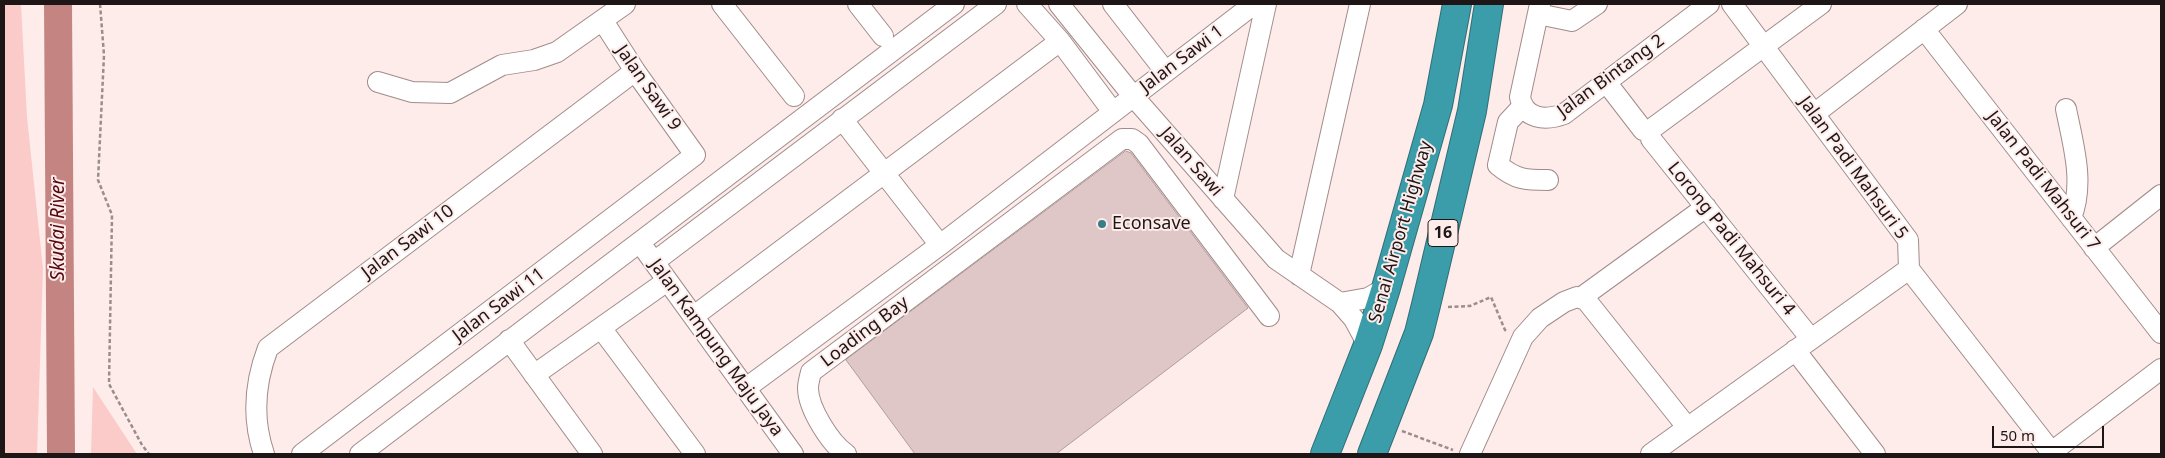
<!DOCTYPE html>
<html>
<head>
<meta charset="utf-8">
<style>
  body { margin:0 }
  #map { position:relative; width:2165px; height:458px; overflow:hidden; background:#feecea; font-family:"Noto Sans",sans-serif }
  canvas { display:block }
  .frame { position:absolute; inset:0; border:5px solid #1e1616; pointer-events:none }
  .scale { position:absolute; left:1992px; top:426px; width:112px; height:22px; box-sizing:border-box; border:2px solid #1e1616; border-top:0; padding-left:6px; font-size:15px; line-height:18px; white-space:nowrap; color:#1e1616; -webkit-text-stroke:4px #feecea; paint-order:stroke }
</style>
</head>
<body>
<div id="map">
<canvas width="2165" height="458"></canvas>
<div class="frame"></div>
<div class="scale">50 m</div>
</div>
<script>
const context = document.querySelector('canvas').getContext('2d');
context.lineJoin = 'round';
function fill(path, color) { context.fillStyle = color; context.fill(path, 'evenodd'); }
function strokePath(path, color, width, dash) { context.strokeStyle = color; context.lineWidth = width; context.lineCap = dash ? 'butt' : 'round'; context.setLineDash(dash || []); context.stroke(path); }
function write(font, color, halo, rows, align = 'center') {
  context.font = font + ' "Noto Sans",sans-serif'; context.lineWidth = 4; context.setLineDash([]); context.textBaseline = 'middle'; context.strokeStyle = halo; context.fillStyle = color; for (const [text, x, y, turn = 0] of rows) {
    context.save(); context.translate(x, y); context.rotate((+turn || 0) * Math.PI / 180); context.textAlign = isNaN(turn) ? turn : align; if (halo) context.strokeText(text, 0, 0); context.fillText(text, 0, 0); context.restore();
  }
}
fill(new Path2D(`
  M 4,4 L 21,4 L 27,117 L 43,269 L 37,454 L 4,454 Z
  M 93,387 L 137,454 L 91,454 Z`), '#facbc8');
strokePath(new Path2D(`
  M 58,4 L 61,454`), '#c48582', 28);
const building = new Path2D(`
  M 1126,151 L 1131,153 L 1248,308 L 1056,454 L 915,454 L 846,360 Z`);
fill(building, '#dec7c6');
strokePath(building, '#b19c9a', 1);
const minor = new Path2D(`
  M 722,4 L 794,96
  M 858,4 L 883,36
  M 1027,4 L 1060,41 L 1113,112
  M 1059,4 L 1133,96 L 1276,259 L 1340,303 L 1354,319 L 1368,345
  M 1113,4 L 1165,71
  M 1540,4 L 1520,97 C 1524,119 1545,121 1564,114 L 1709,4
  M 1732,4 L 1908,240 L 1909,269 L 2053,454
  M 1538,14 L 1572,21 L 1597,4
  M 1924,29 L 2161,333
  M 378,82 L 412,92 L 450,93 L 502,65 L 534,60 L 557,52 L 625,4
  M 1606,82 L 1643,130 L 1650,130 L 1821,4
  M 1522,107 L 1508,122 L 1498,165 C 1516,180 1526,180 1548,180
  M 2066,109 C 2073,144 2085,183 2071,218
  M 1814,114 L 1957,4
  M 842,119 L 940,245
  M 1651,139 L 1811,339
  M 1223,199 L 1266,4
  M 2094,248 L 2161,195
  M 646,251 L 793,454
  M 654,262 L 996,4
  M 1299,275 L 1360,4
  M 1582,297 L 1706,207
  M 1340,303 L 1368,298 L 1386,288
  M 694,316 L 1060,41
  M 601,328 L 695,454
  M 509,340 L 592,454
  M 1795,350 L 1875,454
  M 534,375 L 667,281
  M 746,388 L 940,245 L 1254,4
  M 264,454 C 252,419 255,382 268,348 L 635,71
  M 302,454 L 695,155 L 635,71 L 603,21
  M 360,454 L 954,4
  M 846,454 C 830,443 808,408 808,388 C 808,383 810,377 811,372 L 1122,139 L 1132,139 L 1139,144 L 1269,316
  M 1470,454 L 1523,337 L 1540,318 L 1564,302 L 1577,297 L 1586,300 L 1687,427
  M 1651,454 L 1909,269
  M 2049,454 L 2161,369`);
const highway = new Path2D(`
  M 1325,454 L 1368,345 L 1386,288 L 1438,105 L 1457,4
  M 1372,454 L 1419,333 L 1426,305 L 1472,111 L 1489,4`);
strokePath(minor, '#a18c8b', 22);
strokePath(highway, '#306e76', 30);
strokePath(new Path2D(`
  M 100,4 L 104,55 L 98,180 L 112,215 L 109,384 L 142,445 L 149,454
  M 1448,307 L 1470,306 L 1491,297 L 1505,330 L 1508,331
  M 1402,431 L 1453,450`), '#9a8d8b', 2.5, [4, 2.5]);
strokePath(minor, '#fff', 20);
strokePath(highway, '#3a9da9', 28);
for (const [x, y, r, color] of [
  [1102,224,5,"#377e87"]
]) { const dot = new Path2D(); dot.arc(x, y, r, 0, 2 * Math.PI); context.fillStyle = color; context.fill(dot); strokePath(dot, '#feecea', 2); }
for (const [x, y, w] of [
  [1443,233,30]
]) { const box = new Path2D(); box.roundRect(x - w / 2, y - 13.5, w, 27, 4); context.fillStyle = '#feecea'; context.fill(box); strokePath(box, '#1e1616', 1); }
write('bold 16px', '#1e1616', null, [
  ["16",1443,233]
]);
write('18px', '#1e1616', '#feecea', [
  ["Jalan Sawi 1",1182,59,-37],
  ["Jalan Bintang 2",1611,76,-36],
  ["Jalan Sawi 9",648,88,55],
  ["Jalan Sawi",1191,162,49],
  ["Jalan Padi Mahsuri 5",1853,168,54],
  ["Jalan Padi Mahsuri 7",2043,181,52],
  ["Senai Airport Highway",1401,232,-74],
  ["Lorong Padi Mahsuri 4",1731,239,51],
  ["Jalan Sawi 10",408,242,-37],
  ["Jalan Sawi 11",499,305,-37],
  ["Loading Bay",865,332,-37],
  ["Jalan Kampung Maju Jaya",716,348,54]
]);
write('18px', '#1e1616', '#feecea', [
  ["Econsave",1112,224]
], 'left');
write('italic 19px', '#550711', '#feecea', [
  ["Skudai River",59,229,-90]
]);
</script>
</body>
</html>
